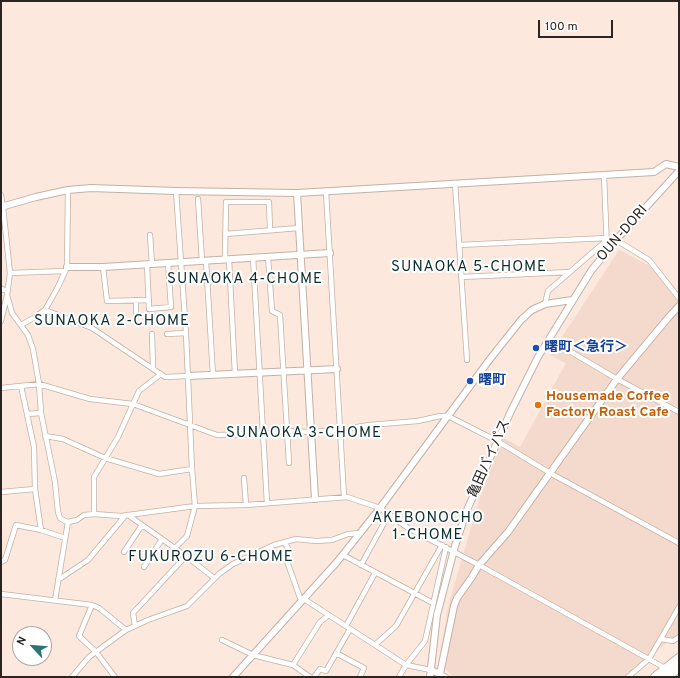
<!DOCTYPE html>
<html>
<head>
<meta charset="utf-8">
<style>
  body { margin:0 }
  #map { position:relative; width:680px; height:678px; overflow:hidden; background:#fce8dd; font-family:Overpass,sans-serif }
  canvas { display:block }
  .frame { position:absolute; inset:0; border:2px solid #2b2420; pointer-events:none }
  .north { position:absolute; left:12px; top:626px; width:40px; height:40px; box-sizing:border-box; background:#fff; border:1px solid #aaa7a6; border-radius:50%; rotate:296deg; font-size:11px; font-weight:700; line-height:16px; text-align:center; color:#2b2420 }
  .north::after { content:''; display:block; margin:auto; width:14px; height:18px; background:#2b7575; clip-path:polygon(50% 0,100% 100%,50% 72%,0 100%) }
  .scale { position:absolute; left:538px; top:20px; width:75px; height:18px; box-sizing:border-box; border:2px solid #2b2420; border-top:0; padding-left:5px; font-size:12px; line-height:14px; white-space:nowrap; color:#2b2420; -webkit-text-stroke:3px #fff; paint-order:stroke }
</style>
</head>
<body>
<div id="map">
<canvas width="680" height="678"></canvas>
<div class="frame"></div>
<div class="north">N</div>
<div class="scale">100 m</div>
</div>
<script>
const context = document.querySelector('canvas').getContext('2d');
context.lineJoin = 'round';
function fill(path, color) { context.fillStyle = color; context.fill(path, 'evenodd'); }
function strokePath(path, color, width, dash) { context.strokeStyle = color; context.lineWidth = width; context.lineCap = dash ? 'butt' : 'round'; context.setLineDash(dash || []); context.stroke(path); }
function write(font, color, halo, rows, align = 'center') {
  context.font = font + ' Overpass,"Noto Sans JP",sans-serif'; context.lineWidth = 4; context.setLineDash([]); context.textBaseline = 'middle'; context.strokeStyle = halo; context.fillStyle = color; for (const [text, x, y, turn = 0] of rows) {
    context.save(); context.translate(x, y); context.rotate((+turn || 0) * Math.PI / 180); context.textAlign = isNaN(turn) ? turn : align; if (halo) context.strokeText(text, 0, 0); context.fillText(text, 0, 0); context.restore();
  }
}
fill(new Path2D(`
  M 619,250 L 662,272 L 679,293 L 679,633 L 624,677 L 452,677 L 439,660 L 448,607 L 482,490 L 504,438 L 520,447 L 566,363 L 550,355 Z`), '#f4dacc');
const street = new Path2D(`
  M 604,175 L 607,250
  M 455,183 L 467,360
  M 326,192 L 344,497
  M 1,195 L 3,207 L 10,273 L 7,295 L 12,313 L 28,335 L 33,349 L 39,384 L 41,413 L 55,482 L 58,512 L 60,518 L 65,521 L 68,522 L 77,520 L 84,515 L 94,514 L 121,516 L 195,506 L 246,505 L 347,497 L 380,508 L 408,528 L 479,565 L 665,668
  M 198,199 L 202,261
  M 225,234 L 299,228
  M 150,235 L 152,264
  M 616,240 L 649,260 L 679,298
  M 459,245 L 607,238
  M 253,257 L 267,503
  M 268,257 L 272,311 L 280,315 L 289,463
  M 225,259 L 226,202 L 269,202 L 270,230
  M 229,259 L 235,374
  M 206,261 L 213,375
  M 147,264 L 149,309 L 171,307 L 168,263
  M 103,267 L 107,301 L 149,300
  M 10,273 L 65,271
  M 461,277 L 570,272
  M 1,289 L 8,291
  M 136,300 L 136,314
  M 545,304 L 548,291 L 607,240
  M 45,310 L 92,328 L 165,377 L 188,376
  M 1,321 L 7,295
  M 21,325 L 35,317 L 45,310 L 58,287 L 67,267 L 68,190
  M 152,334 L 153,368
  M 167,334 L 186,333
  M 549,339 L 617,379 L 679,412
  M 21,386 L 34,447 L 35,489 L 41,530
  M 1,388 L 39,384 L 90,399 L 133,404 L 217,435 L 263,434 L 288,431 L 311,432 L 340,430 L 369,425 L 418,421 L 440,416 L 448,416 L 499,442 L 550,473 L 679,543
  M 27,414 L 41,413
  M 45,436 L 63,439 L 105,458 L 159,474 L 192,469
  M 244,478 L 246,505
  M 1,492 L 35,489
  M 94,514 L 94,477 L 118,437 L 139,391 L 161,374
  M 128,515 L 186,556 L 214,578
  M 285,542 L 288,549 L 287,561 L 300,598 L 304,599 L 406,665 L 431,670
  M 175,548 L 187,536 L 195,506 L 192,469 L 186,333 L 176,191
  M 124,552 L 142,525
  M 343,555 L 433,603
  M 1,562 L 5,560 L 16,525 L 41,530 L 65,538
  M 361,565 L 389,514
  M 144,567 L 162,539
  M 58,580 L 88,560 L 125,516
  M 1,594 L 92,605 L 99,608 L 126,630
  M 55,600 L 68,522
  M 92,605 L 79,636 L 96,652 L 115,677
  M 135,626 L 133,613 L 186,556
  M 346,626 L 375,573
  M 661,639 L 673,641 L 679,637
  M 222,640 L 253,655 L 293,665 L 310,677
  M 375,645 L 396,626 L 442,545
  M 336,653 L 364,668 L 360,677
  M 293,665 L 320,622 L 329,615
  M 72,677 L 89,657 L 126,630 L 148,620 L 187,606 L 219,574 L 233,564 L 274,545 L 296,539 L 316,541 L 332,540 L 348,534 L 360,533
  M 314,677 L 320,669 L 326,671 L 350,629
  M 399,677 L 406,665 L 425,641 L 446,547
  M 440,677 L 440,674 L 446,677
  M 628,677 L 649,659 L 679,607`);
const secondary = new Path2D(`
  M 297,193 L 315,499
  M 1,207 L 36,197 L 68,190 L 91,188 L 176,191 L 297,193 L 654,172 L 666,164 L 679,167
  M 67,267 L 103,267 L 330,253
  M 188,376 L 337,369
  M 431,670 L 440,674 L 454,606 L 457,598 L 472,577 L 479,565 L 508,532 L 617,379 L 668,318 L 679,306
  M 233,677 L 337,562 L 380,508 L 490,359 L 521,320 L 532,310 L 545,304 L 572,300
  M 430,677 L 437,615 L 455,546 L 467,510 L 511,411 L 538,357 L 591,271 L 616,240 L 679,171`);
const highway = new Path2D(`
  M 655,677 L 679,658
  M 667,677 L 679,668`);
strokePath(street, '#c3b1a7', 6);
strokePath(secondary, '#c3b1a7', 8);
strokePath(highway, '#c3b1a7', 10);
strokePath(street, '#fff', 4.5);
strokePath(secondary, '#fff', 6);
strokePath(highway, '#fff', 8);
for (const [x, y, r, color] of [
  [536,348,4,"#1a4fb4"],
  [470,381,4,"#1a4fb4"],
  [538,405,4,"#e8710a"]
]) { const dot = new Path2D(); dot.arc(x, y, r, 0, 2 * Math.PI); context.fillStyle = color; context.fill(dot); strokePath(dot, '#fff', 1.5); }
write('14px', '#2b2420', '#fff', [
  ["OUN-DORI",623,234,-49],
  ["亀田バイパス",490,459,-66]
]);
write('bold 14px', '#164399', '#fff', [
  ["曙町＜急行＞",544,348],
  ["曙町",478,381]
], 'left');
write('bold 14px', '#c56008', '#fff', [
  ["Housemade Coffee",546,397],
  ["Factory Roast Cafe",546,413]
], 'left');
context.letterSpacing = '1px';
write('15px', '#0c3030', '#fff', [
  ["SUNAOKA 5-CHOME",469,268],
  ["SUNAOKA 4-CHOME",245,280],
  ["SUNAOKA 2-CHOME",112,322],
  ["SUNAOKA 3-CHOME",304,434],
  ["AKEBONOCHO",428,519],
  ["1-CHOME",428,536],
  ["FUKUROZU 6-CHOME",211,558]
]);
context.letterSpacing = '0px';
</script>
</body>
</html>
